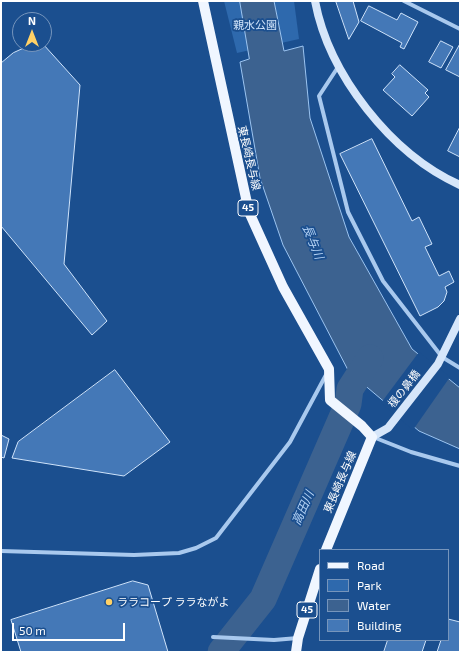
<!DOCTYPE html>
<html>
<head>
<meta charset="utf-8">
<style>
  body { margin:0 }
  #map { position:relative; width:461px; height:653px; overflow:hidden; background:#1b4f8f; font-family:"Exo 2",sans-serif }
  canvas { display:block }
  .frame { position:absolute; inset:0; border:2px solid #fff; pointer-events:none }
  .legend { position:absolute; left:319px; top:549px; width:130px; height:92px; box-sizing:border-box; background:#1b4f8f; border:1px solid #7695bc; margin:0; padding:5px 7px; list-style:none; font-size:12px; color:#fff }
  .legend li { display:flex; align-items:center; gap:8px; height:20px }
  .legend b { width:20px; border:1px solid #7695bc }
  .north { position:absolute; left:12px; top:12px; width:40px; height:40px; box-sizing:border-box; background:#1b4f8f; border:1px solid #7695bc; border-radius:50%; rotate:0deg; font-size:11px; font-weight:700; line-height:16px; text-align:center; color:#fff }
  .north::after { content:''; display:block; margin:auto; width:14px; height:18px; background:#ffd166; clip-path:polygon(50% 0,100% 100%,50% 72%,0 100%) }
  .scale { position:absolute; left:12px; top:623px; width:113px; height:18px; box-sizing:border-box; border:2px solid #fff; border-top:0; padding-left:5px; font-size:12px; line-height:14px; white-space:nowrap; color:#fff; -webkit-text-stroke:3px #1b4f8f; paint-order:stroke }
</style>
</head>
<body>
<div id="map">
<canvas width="461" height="653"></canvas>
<div class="frame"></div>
<ul class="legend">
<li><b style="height:5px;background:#f0f6ff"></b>Road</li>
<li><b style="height:11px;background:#2e69ad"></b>Park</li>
<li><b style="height:11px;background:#3c6290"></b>Water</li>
<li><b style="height:11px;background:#4478b7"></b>Building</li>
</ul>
<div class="north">N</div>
<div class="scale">50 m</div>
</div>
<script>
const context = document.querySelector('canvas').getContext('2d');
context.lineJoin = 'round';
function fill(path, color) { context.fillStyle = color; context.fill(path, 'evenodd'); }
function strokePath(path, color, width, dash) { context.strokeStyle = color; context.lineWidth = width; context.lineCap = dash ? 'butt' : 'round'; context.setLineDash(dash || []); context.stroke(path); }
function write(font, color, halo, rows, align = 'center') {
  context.font = font + ' "Exo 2","Noto Sans JP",sans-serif'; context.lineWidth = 3.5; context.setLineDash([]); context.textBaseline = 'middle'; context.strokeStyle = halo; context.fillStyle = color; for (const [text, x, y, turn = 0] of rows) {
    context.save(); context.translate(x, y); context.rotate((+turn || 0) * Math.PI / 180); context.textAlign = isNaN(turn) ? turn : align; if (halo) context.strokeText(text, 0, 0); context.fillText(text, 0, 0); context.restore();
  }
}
fill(new Path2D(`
  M 224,1 L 294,1 L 299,39 L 237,53 Z`), '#2e69ad');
const water = new Path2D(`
  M 240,1 L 274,1 L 284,51 L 303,46 L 310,118 L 349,237 L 412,349 L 460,388 L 460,449 L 419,431 L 349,372 L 283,245 L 260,178 L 240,62 L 249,59 Z`);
fill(water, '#3c6290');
strokePath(water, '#9cc4f0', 1);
fill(new Path2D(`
  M 419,352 L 450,377 L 413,430 L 381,403 Z`), '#1b4f8f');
strokePath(new Path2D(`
  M 221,652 L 263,599 L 348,404 L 350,389 L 370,358`), '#3c6290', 27);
const building = new Path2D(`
  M 336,1 L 353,1 L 359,22 L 349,39 Z
  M 369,6 L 397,20 L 401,13 L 418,22 L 404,49 L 400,47 L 402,43 L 361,21 Z
  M 441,41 L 453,47 L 441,68 L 429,62 Z
  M 33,44 L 43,44 L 80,85 L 64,264 L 107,321 L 92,335 L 1,226 L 1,63 L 13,53 Z
  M 460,44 L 460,77 L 446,70 Z
  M 400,65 L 428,90 L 425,93 L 429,97 L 412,116 L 383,90 L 395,77 L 392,74 Z
  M 460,127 L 460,157 L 448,151 Z
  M 372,139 L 412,221 L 419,217 L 432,244 L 425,247 L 439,276 L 449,271 L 454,282 L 445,287 L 447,292 L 444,301 L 438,307 L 420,316 L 340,154 Z
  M 115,370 L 170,442 L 124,476 L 12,458 L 18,442 Z
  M 1,435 L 9,439 L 4,458 L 1,457 Z
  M 133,581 L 148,585 L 168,652 L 21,652 L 11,620 Z
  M 448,619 L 460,622 L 460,652 L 437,652 L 441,640 L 448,640 Z
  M 388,640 L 426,640 L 422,652 L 384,652 Z`);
fill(building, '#4478b7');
strokePath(building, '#cfe3fa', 1);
strokePath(new Path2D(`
  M 404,1 L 460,29
  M 338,67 L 319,96 L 348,212 L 383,281 L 442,357 L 460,368
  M 373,437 L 411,452 L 460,466
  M 1,551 L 134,555 L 179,553 L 196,548 L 216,538 L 290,442 L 327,373
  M 213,637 L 274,640 L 298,638`), '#a9c9ee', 4);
strokePath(new Path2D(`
  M 315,1 C 329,75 391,154 460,185
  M 372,437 L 388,428 L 438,364 L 460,319`), '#d6e6fa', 8);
strokePath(new Path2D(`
  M 203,1 L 249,212 L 283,287 L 329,369 L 330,400 L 362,426 L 372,437 L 326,550
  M 296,652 L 298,638 L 320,569`), '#f0f6ff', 10);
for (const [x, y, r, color] of [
  [109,602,4,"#ffd166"]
]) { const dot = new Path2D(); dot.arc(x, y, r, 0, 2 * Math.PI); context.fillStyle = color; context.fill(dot); strokePath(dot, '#1b4f8f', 1.5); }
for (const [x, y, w] of [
  [248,208,20],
  [307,610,20]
]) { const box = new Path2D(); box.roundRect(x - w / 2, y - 8, w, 16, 3); context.fillStyle = '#1b4f8f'; context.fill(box); strokePath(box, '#fff', 1); }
write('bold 10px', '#fff', null, [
  ["45",248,208],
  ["45",307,610]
]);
write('11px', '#cfe3fa', '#1b4f8f', [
  ["親水公園",255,25]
]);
write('11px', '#fff', '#1b4f8f', [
  ["東長崎長与線",249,158,77],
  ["榎の鼻橋",404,389,-52],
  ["東長崎長与線",340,482,-67]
]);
write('11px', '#fff', '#1b4f8f', [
  ["ララコープ ララながよ",117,602]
], 'left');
write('italic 12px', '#b5d3f5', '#1b4f8f', [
  ["長与川",313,242,68],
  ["高田川",303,508,-66]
]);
</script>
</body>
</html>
